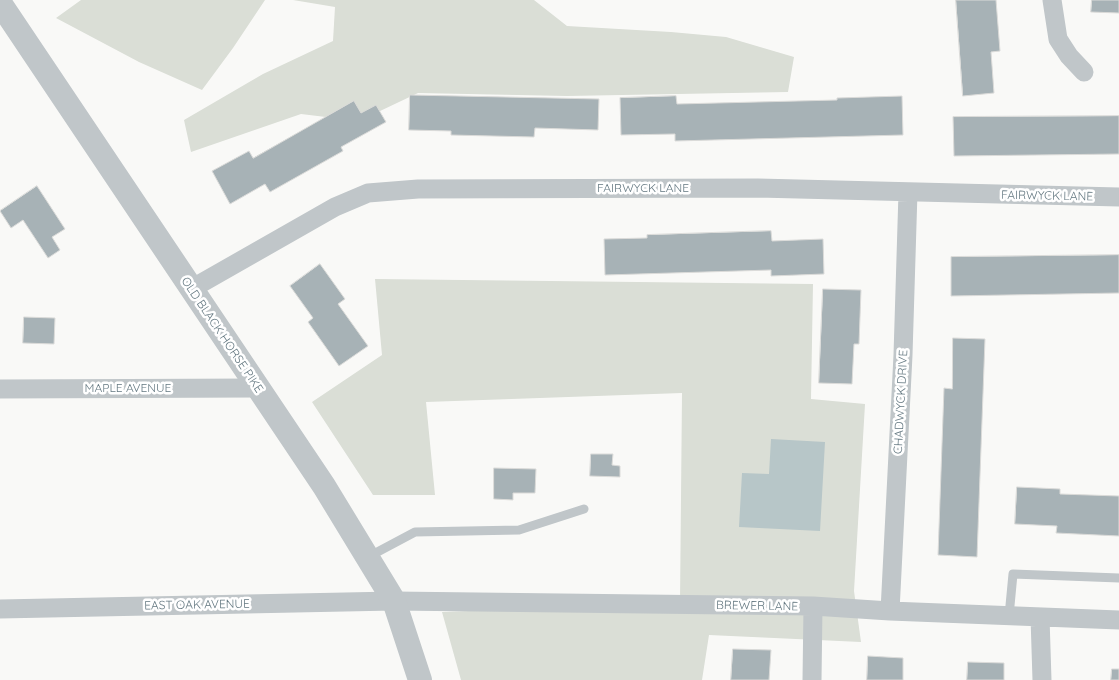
<!DOCTYPE html>
<html>
<head>
<meta charset="utf-8">
<style>
  body { margin:0 }
  canvas { display:block; background:#f9f9f7 }
</style>
</head>
<body>
<canvas width="1119" height="680"></canvas>
<script>
const context = document.querySelector('canvas').getContext('2d');
context.lineJoin = 'round';
function fill(path, color) { context.fillStyle = color; context.fill(path, 'evenodd'); }
function strokePath(path, color, width, dash) { context.strokeStyle = color; context.lineWidth = width; context.lineCap = dash ? 'butt' : 'round'; context.setLineDash(dash || []); context.stroke(path); }
function write(font, color, halo, rows, align = 'center') {
  context.font = font + ' Quicksand,sans-serif'; context.lineWidth = 5; context.setLineDash([]); context.textBaseline = 'middle'; context.strokeStyle = halo; context.fillStyle = color; for (const [text, x, y, turn = 0] of rows) {
    context.save(); context.translate(x, y); context.rotate((+turn || 0) * Math.PI / 180); context.textAlign = isNaN(turn) ? turn : align; if (halo) context.strokeText(text, 0, 0); context.fillText(text, 0, 0); context.restore();
  }
}
fill(new Path2D(`
  M 81,0 L 265,0 L 233,48 L 202,90 L 139,62 L 56,18 Z
  M 293,0 L 534,0 L 567,26 L 671,32 L 726,37 L 794,57 L 788,92 L 567,96 L 418,93 L 359,121 L 301,114 L 191,152 L 184,120 L 263,74 L 333,41 L 335,7 Z
  M 375,279 L 813,284 L 811,399 L 865,404 L 854,591 L 861,642 L 709,635 L 702,680 L 461,680 L 442,612 L 680,603 L 682,393 L 426,402 L 435,495 L 373,495 L 312,402 L 382,355 Z`), '#daded6');
fill(new Path2D(`
  M 771,439 L 825,442 L 820,531 L 739,527 L 742,473 L 769,474 Z`), '#b7c6c8');
const building = new Path2D(`
  M 956,0 L 996,0 L 1000,51 L 991,52 L 994,93 L 963,96 Z
  M 1092,0 L 1119,0 L 1119,13 L 1091,12 Z
  M 410,95 L 599,99 L 598,130 L 535,128 L 534,137 L 451,135 L 451,131 L 409,130 Z
  M 676,96 L 677,104 L 837,100 L 837,98 L 902,96 L 903,135 L 675,141 L 675,134 L 621,135 L 620,98 Z
  M 354,101 L 361,113 L 376,105 L 386,122 L 341,147 L 343,151 L 270,192 L 265,184 L 230,204 L 212,171 L 249,151 L 253,158 Z
  M 1119,116 L 1119,154 L 954,156 L 953,117 Z
  M 37,186 L 65,229 L 52,237 L 60,250 L 48,258 L 23,220 L 11,228 L 0,211 Z
  M 771,231 L 772,241 L 823,239 L 824,274 L 771,276 L 771,270 L 605,275 L 604,239 L 647,238 L 647,235 Z
  M 1119,255 L 1119,293 L 951,296 L 951,257 Z
  M 320,264 L 345,299 L 338,304 L 368,346 L 339,366 L 308,322 L 313,318 L 290,286 Z
  M 823,289 L 861,290 L 859,344 L 854,344 L 852,384 L 819,383 Z
  M 24,317 L 55,318 L 54,344 L 23,343 Z
  M 953,338 L 985,339 L 977,557 L 938,555 L 944,388 L 952,389 Z
  M 591,454 L 613,454 L 612,465 L 620,466 L 620,477 L 590,476 Z
  M 494,468 L 536,469 L 535,493 L 513,493 L 513,500 L 494,499 Z
  M 1017,487 L 1060,489 L 1060,494 L 1119,496 L 1119,536 L 1056,533 L 1057,526 L 1015,524 Z
  M 733,649 L 771,650 L 769,680 L 731,680 Z
  M 868,656 L 903,658 L 903,680 L 867,680 Z
  M 968,662 L 1004,663 L 1004,680 L 967,680 Z
  M 1112,669 L 1119,669 L 1119,680 L 1111,680 Z`);
fill(building, '#a7b2b6');
strokePath(building, '#dbdbd9', 1);
strokePath(new Path2D(`
  M 368,557 L 415,532 L 519,530 L 584,509
  M 1009,616 L 1013,574 L 1119,578`), '#c0c6c9', 9);
strokePath(new Path2D(`
  M 1052,0 L 1058,39 L 1069,56 L 1084,72
  M 191,289 L 335,207 L 368,193 L 418,189 L 758,188 L 1119,197
  M 0,389 L 256,388
  M 0,609 L 394,601 L 813,606 L 890,611 L 1119,620
  M 890,611 L 903,355 L 908,192
  M 1040,617 L 1042,680
  M 812,680 L 813,606`), '#c0c6c9', 19);
strokePath(new Path2D(`
  M 0,3 L 324,486 L 394,601 L 420,680`), '#c0c6c9', 24);
write('12px', '#647881', '#fff', [
  ["FAIRWYCK LANE",643,188],
  ["FAIRWYCK LANE",1047,196,1],
  ["OLD BLACK HORSE PIKE",222,335,56],
  ["MAPLE AVENUE",128,388],
  ["CHADWYCK DRIVE",901,402,-87],
  ["EAST OAK AVENUE",197,605,-1],
  ["BREWER LANE",757,606,1]
]);
</script>
</body>
</html>
